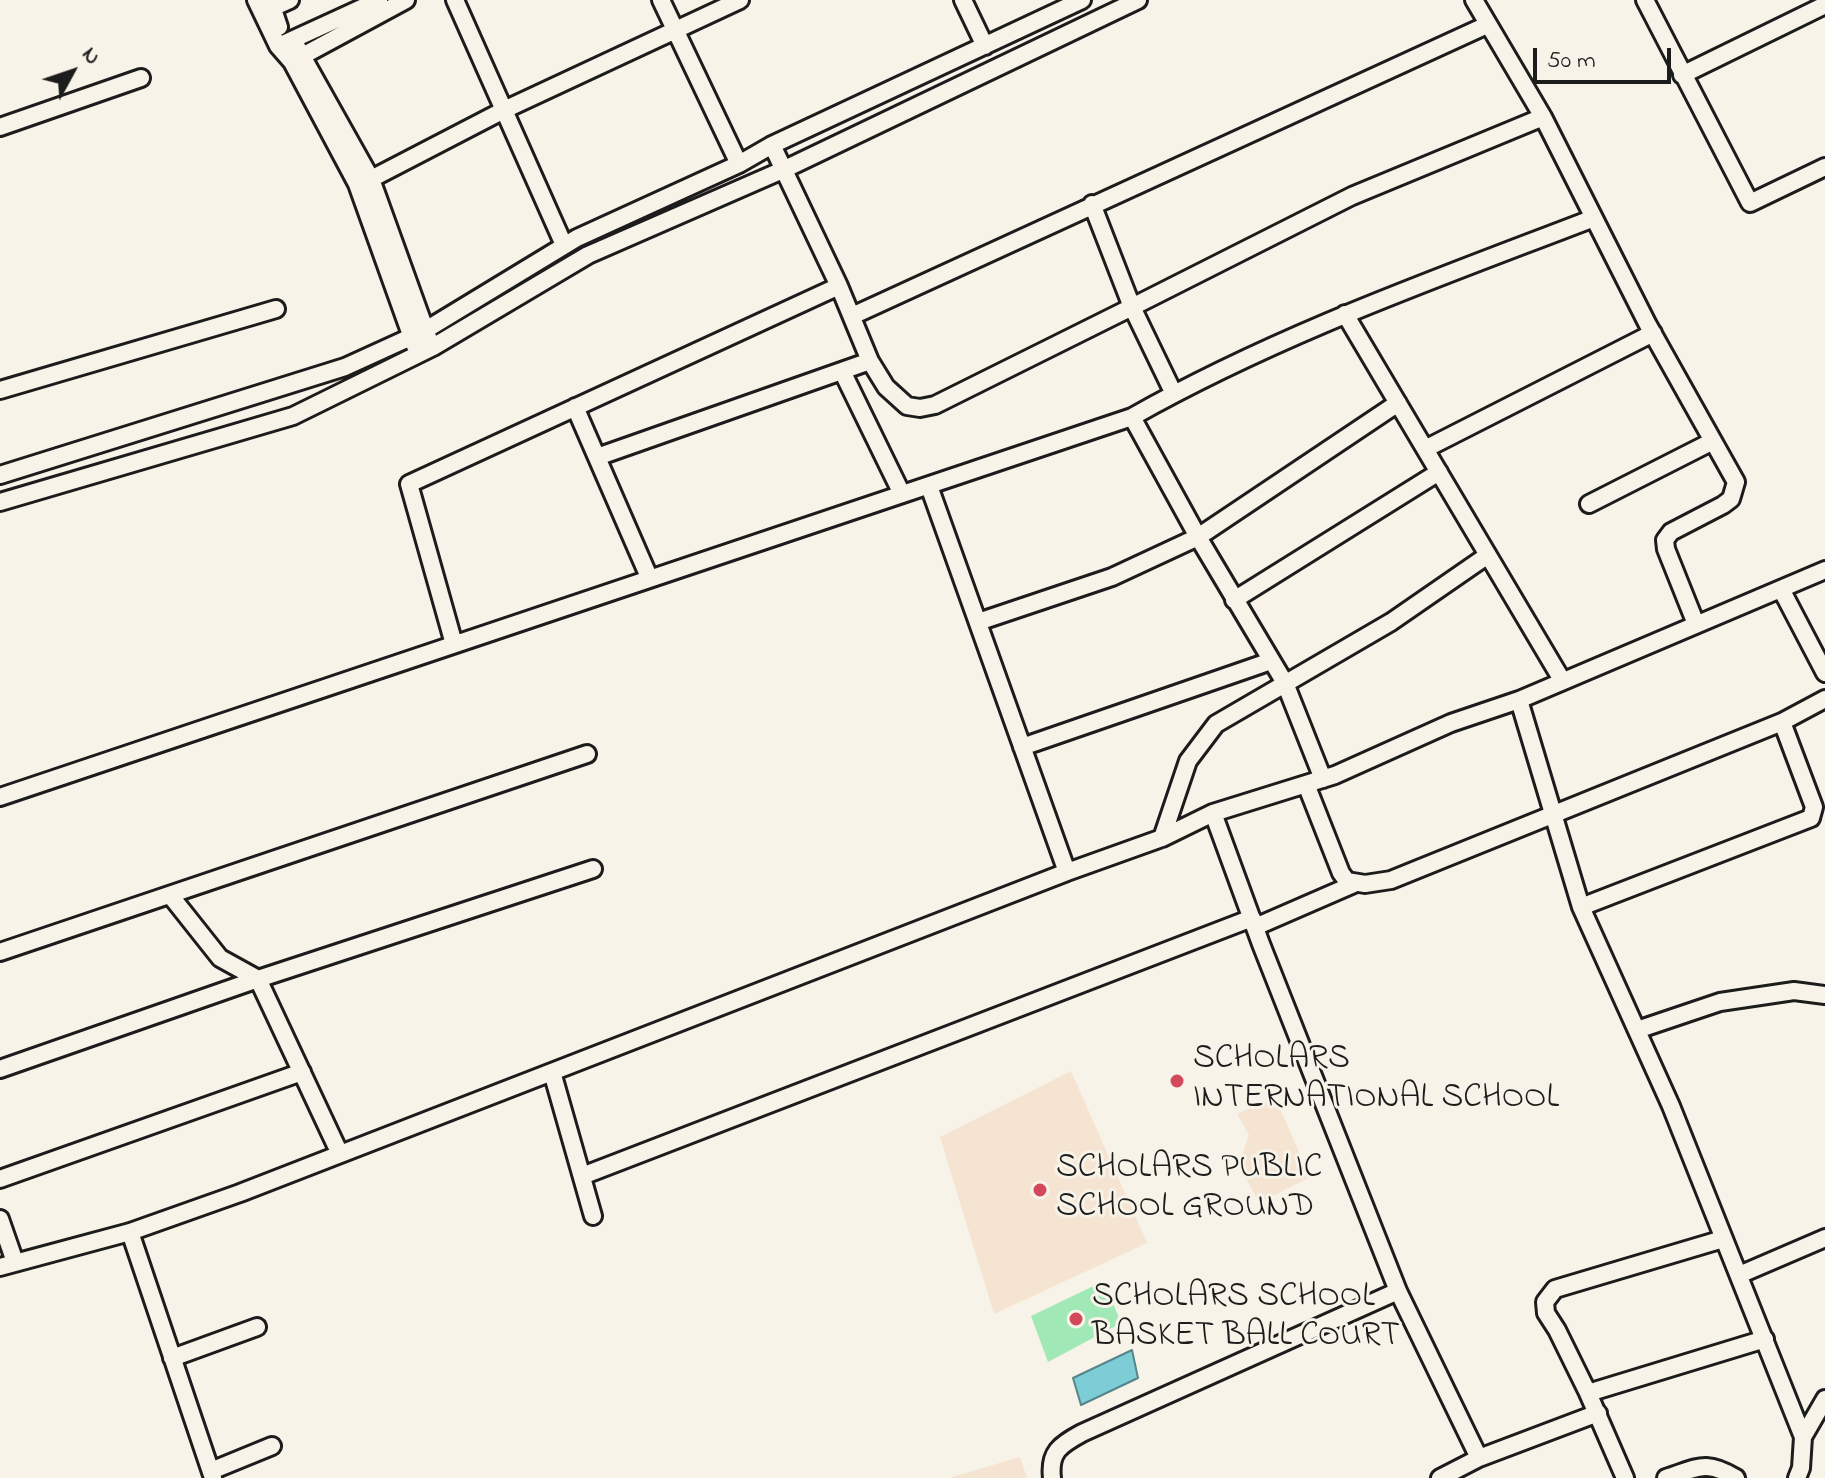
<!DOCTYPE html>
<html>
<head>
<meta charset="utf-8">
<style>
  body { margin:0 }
  #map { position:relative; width:1825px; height:1478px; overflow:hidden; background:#f7f3e8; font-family:"Indie Flower",sans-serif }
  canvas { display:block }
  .north { position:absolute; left:32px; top:32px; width:80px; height:80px; -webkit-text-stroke:6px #f7f3e8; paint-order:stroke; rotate:50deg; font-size:22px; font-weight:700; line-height:32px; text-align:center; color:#1c1c1c }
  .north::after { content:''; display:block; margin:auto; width:28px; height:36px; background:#1c1c1c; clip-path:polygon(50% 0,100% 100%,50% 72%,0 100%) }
  .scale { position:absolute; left:1533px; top:48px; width:138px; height:36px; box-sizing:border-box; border:4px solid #1c1c1c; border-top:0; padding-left:10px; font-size:24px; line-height:28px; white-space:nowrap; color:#1c1c1c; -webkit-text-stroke:6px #f7f3e8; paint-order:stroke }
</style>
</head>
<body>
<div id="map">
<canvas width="1825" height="1478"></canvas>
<div class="north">N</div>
<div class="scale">50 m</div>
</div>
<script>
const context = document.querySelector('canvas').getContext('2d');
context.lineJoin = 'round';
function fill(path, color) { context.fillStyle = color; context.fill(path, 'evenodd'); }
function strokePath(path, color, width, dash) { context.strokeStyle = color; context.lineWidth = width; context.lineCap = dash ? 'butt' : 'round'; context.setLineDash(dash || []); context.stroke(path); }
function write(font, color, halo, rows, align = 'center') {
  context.font = font + ' "Indie Flower",sans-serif'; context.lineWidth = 6; context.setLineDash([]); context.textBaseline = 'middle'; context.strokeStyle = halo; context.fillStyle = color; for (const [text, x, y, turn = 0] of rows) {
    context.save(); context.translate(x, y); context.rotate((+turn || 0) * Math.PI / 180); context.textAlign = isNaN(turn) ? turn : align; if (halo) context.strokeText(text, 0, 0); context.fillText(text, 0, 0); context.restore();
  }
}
fill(new Path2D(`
  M 1071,1071 L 1147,1243 L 994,1314 L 940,1137 Z
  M 1275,1097 L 1310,1177 L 1259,1203 L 1239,1164 L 1249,1135 L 1237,1114 Z
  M 1020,1457 L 1027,1478 L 949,1478 Z`), '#f4e4d1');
fill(new Path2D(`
  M 1104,1281 L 1121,1323 L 1048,1362 L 1031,1316 Z`), '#a0e8b6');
const water = new Path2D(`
  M 1132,1350 L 1138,1378 L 1081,1405 L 1073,1378 Z`);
fill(water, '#7ccdd5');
strokePath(water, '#56868b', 2);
const minor = new Path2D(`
  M 256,0 L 278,46 L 292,62 L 357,184 L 415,346
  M 270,0 L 279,27
  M 455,0 L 564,245
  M 661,0 L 739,164
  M 963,0 L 985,46
  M 1474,0 L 1543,117 L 1648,325 L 1736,482 L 1731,499 L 1723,505 L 1671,532 L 1665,540 L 1666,549 L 1696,624
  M 1645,0 L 1750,203 L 1825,167
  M 272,8 L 290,0
  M 293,40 L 371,179 L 429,340
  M 283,44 L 379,0
  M 295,60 L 406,0
  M 1682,75 L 1825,5
  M 0,127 L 141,78
  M 772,145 L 839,286 L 870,361 L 886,387 L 907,406 L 920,408 L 935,405 L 1132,307 L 1092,204
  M 371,179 L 504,110 L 740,0
  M 1345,314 L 1562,680
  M 852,316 L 1487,25
  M 842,371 L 902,494
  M 0,390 L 276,309
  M 1174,394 L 1132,307 L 1352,196 L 1543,117
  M 575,407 L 649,577
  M 1132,417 L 1198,537 L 1285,683 L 1323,779
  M 1425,449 L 1653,333
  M 597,457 L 870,361
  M 0,475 L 345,367 L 424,331 L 577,238 L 739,164 L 772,145 L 1082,0
  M 929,486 L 1067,872
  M 0,502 L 293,416 L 433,347 L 588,255 L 785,169 L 1138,0
  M 1589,504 L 1713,441
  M 1781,589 L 1825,673
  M 1234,600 L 1439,472
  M 978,622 L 1112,577 L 1198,537 L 1398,403
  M 454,644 L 409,484 L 839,286
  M 1519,700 L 1581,907 L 1671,1106 L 1803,1437 L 1801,1468 L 1797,1478
  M 1022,747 L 1271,661
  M 1306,784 L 1341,873 L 1347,881 L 1365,884 L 1391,880 L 1782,722 L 1825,699
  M 0,797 L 1132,417 C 1279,334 1438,278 1594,218
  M 1213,813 L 1261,944 L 1398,1291 L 1479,1458 L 1598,1413
  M 1162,838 L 1188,761 L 1216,724 L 1391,622 L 1488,555
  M 170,895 L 220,958 L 258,979 L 340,1154
  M 1581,907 L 1811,818 L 1814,807 L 1782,722
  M 1255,927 L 1354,884
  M 0,952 L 587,754
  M 1637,1030 L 1720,1002 L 1794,991 L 1825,995
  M 0,1069 L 258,979 L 593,869
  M 552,1072 L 593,1216
  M 582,1176 L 1252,918
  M 0,1179 L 302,1072
  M 0,1219 L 15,1262
  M 130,1232 L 213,1478
  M 0,1267 L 130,1232 L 240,1193 L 1067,872 L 1162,838 L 1213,813 L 1335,775 L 1451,723 L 1519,700 L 1825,570
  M 1739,1275 L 1825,1238
  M 172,1358 L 257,1327
  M 1588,1393 L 1557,1330 L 1546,1313 L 1545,1302 L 1555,1289 L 1723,1239
  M 1803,1437 L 1825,1399
  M 211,1471 L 272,1446
  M 1052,1478 C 1049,1452 1060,1445 1082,1433 L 1398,1291
  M 1440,1478 L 1479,1458
  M 1625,1478 L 1588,1393 L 1765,1339
  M 1666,1478 C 1698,1468 1705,1459 1736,1478`);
strokePath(minor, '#1c1c1c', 22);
strokePath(minor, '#f7f3e8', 16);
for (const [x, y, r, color] of [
  [1177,1081,8,"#d1495b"],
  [1040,1190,8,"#d1495b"],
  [1076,1319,8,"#d1495b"]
]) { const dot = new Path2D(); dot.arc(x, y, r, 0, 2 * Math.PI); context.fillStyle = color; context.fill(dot); strokePath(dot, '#f7f3e8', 3); }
write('34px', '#1c1c1c', '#f7f3e8', [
  ["SCHOLARS",1193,1061],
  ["INTERNATIONAL SCHOOL",1193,1100],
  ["SCHOLARS PUBLIC",1056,1170],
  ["SCHOOL GROUND",1056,1209],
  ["SCHOLARS SCHOOL",1092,1299],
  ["BASKET BALL COURT",1092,1338]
], 'left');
</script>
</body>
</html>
